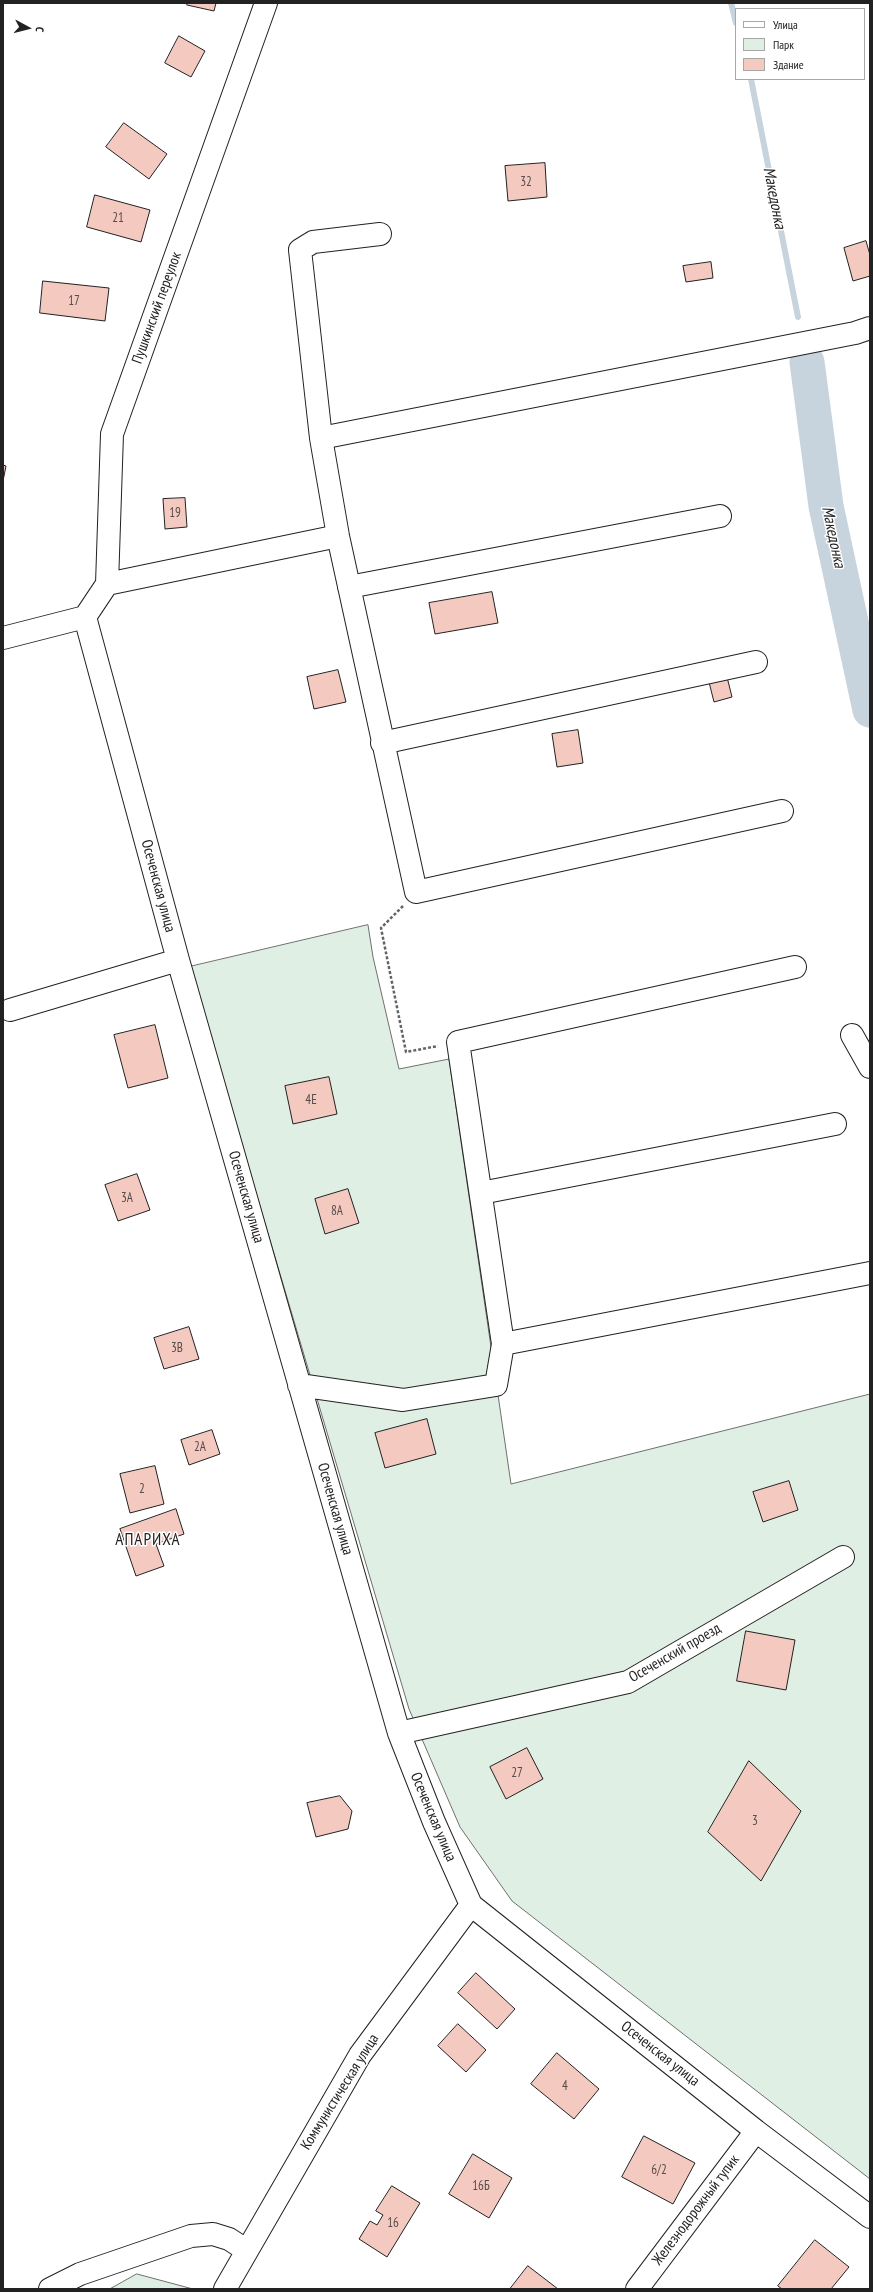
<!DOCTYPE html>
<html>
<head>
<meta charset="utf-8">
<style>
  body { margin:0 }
  #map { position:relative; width:873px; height:2292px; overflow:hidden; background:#fff; font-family:"PT Sans Narrow",sans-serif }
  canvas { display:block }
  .frame { position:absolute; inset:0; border:4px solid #222; pointer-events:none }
  .legend { position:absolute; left:735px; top:8px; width:130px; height:72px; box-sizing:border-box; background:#fff; border:1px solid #a7a7a7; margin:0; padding:5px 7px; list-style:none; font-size:12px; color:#222 }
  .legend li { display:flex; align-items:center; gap:8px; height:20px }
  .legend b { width:20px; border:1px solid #a7a7a7 }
  .north { position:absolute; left:8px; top:8px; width:40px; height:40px; -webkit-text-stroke:3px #fff; paint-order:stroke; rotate:97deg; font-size:11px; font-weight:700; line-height:16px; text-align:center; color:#222 }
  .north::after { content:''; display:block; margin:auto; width:14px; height:18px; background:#222; clip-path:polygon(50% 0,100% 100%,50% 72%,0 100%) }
</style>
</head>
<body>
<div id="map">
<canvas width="873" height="2292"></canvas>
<div class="frame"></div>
<ul class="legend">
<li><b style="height:5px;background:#fff"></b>Улица</li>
<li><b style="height:11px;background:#e0efe3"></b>Парк</li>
<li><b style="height:11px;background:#f3c9c0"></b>Здание</li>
</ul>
<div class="north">С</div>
</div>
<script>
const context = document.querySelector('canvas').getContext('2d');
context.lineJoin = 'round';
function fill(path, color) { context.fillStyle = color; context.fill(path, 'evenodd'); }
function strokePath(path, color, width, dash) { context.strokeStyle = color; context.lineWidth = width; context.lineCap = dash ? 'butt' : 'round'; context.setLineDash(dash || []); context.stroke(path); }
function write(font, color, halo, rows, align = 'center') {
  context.font = font + ' "PT Sans Narrow",sans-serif'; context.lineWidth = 3; context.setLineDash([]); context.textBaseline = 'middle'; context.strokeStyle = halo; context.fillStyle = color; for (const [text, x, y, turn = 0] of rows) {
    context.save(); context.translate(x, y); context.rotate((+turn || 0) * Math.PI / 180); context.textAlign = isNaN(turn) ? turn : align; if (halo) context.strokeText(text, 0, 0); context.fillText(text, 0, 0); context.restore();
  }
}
const green = new Path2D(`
  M 368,925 L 373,957 L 399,1069 L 449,1059 L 511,1484 L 870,1394 L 870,2179 L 512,1901 L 460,1827 L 409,1709 L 189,967 Z
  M 137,2274 L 193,2289 L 110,2289 Z`);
fill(green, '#e0efe3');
strokePath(green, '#6f6f6f', 1);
strokePath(new Path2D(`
  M 731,3 L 736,23
  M 751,79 L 798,317`), '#c7d3dd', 6);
strokePath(new Path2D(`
  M 807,362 L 826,506 L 870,710`), '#c7d3dd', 35);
const building = new Path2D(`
  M 188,3 L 216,3 L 214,11 L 187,5 Z
  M 179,36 L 205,51 L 191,77 L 165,63 Z
  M 124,123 L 167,154 L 149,179 L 106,147 Z
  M 545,163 L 547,197 L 508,201 L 505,166 Z
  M 95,195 L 150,210 L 141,242 L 87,227 Z
  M 866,241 L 870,255 L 870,276 L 853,281 L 844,248 Z
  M 711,262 L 713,278 L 686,282 L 683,266 Z
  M 43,281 L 109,288 L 105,321 L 40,313 Z
  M 3,465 L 6,466 L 3,481 Z
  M 185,498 L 187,527 L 165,529 L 163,499 Z
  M 492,592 L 498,623 L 435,634 L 429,603 Z
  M 338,670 L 346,702 L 314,709 L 307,677 Z
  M 726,673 L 732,697 L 714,702 L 708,678 Z
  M 578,730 L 583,763 L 557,767 L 552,734 Z
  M 155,1025 L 168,1078 L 128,1088 L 114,1035 Z
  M 329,1077 L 337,1114 L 293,1124 L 285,1086 Z
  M 137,1174 L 150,1210 L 118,1221 L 105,1185 Z
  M 348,1189 L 359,1223 L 325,1234 L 315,1199 Z
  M 189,1327 L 199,1359 L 164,1369 L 154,1338 Z
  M 427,1419 L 436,1454 L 385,1468 L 375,1433 Z
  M 212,1430 L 220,1454 L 189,1465 L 181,1440 Z
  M 155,1466 L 164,1504 L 130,1513 L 120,1474 Z
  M 789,1481 L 798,1510 L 763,1522 L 753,1492 Z
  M 176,1509 L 184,1534 L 156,1544 L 164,1566 L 136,1576 L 120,1529 Z
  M 746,1631 L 795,1640 L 786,1690 L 737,1681 Z
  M 527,1748 L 543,1779 L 506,1799 L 490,1767 Z
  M 749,1761 L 801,1811 L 761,1881 L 708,1832 Z
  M 340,1796 L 352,1811 L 348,1829 L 316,1837 L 307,1803 Z
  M 476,1973 L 515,2009 L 497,2029 L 458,1993 Z
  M 458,2024 L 486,2050 L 466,2072 L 438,2046 Z
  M 557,2053 L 599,2089 L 574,2119 L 531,2084 Z
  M 644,2136 L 695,2163 L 673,2204 L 622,2177 Z
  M 473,2154 L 512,2178 L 489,2218 L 449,2194 Z
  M 392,2186 L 420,2203 L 387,2257 L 359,2239 L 370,2221 L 377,2225 L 383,2215 L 376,2211 Z
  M 815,2240 L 849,2267 L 831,2289 L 782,2289 L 778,2286 Z
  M 528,2266 L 558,2289 L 510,2289 Z`);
fill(building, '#f3c9c0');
strokePath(building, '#222', 1);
const minor = new Path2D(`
  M 380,234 L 313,242 L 300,250 L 321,438 L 338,536 L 416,892 L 782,811
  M 321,438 L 855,333 L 870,328
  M 107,584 L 338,536
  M 349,587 L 720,516
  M 85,617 L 178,960 L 399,1733 L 434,1822 L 471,1905 L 756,2131 L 870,2217
  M 85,617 L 107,584 L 112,434 L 266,3
  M 3,638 L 85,617
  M 382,743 L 756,662
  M 10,1010 L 178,960
  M 852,1035 L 870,1067
  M 481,1193 L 835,1124
  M 503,1344 L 870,1273
  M 299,1385 L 403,1400 L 496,1385 L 503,1344 L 458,1042 L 795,967
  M 399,1733 L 628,1682 L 843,1557
  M 50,2289 L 80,2274 L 191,2236 L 213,2234 L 229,2239 L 246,2250
  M 225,2289 L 360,2055 L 471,1905
  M 637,2289 L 756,2131`);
strokePath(minor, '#222', 24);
strokePath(new Path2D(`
  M 403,906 L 381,928 L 406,1052 L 438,1046`), '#646464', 2.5, [3, 2]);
strokePath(minor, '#fff', 22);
write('13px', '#564c4a', null, [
  ["32",526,182],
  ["21",118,218],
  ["17",74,301],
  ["19",175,513],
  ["4Е",311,1100],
  ["3А",127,1198],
  ["8А",337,1211],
  ["3В",177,1348],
  ["2А",200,1447],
  ["2",142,1489],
  ["27",517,1773],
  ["3",755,1821],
  ["4",565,2086],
  ["6/2",659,2170],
  ["16Б",481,2186],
  ["16",393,2223]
]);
write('15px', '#222', '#fff', [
  ["Пушкинский переулок",157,308,-70],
  ["Осеченская улица",158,886,75],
  ["Осеченская улица",246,1197,74],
  ["Осеченская улица",335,1509,74],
  ["Осеченский проезд",675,1653,-30],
  ["Осеченская улица",433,1817,67],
  ["Осеченская улица",660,2054,38],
  ["Коммунистическая улица",340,2092,-58],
  ["Железнодорожный тупик",696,2210,-53]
]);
write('italic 16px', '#222', '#fff', [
  ["Македонка",774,198,79],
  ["Македонка",833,537,78]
]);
context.letterSpacing = '1px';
write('17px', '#222', '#fff', [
  ["АПАРИХА",148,1540]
]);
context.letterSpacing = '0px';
</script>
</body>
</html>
